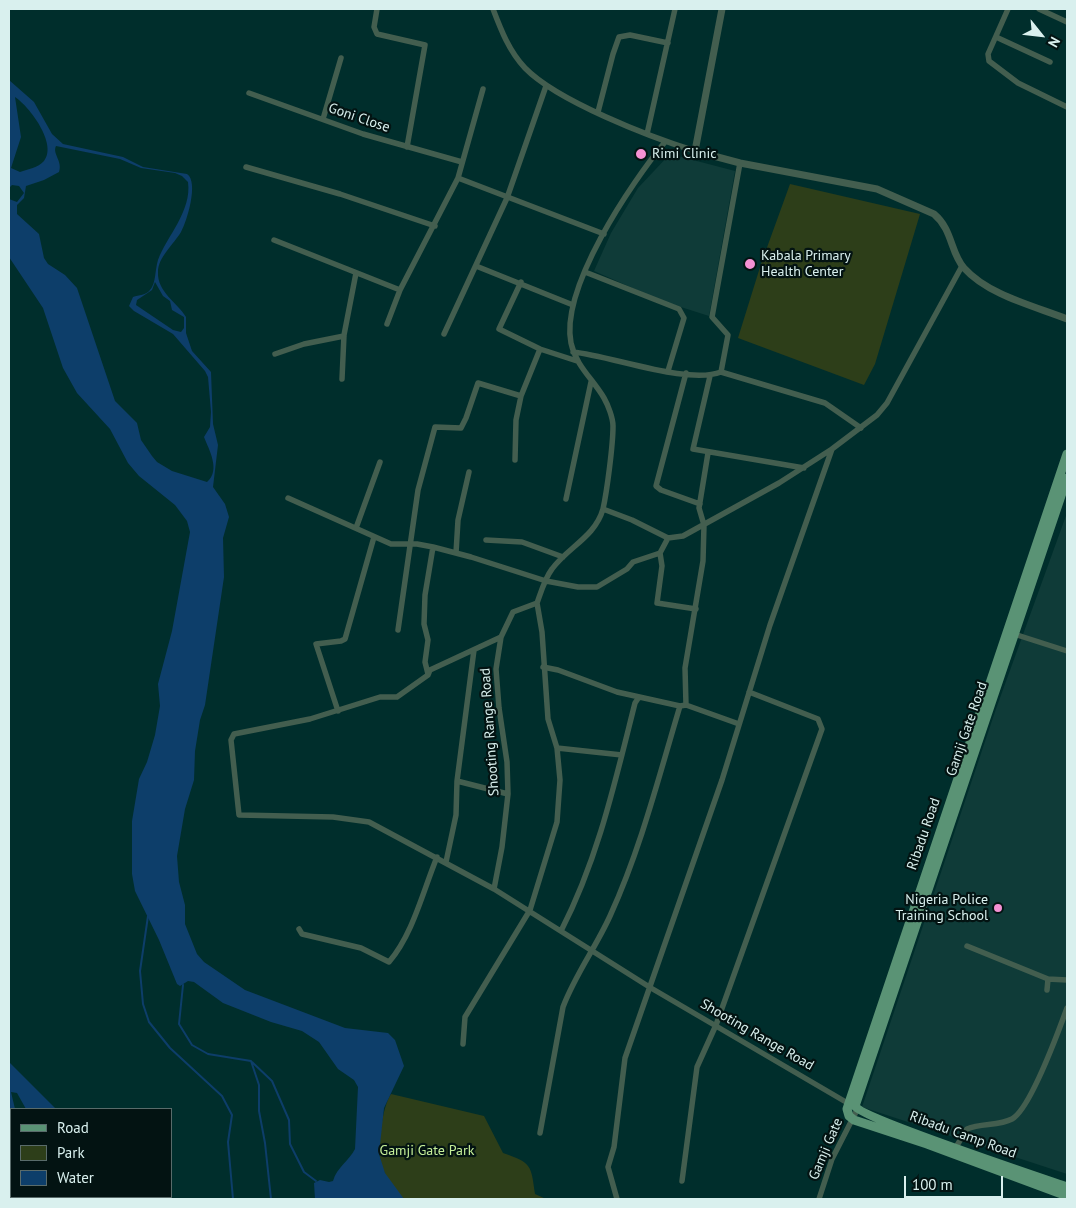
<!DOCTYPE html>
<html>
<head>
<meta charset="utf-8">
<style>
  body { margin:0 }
  #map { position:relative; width:1076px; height:1208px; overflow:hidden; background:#002e2c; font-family:"PT Sans",sans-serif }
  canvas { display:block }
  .frame { position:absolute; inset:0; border:10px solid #d9f0ee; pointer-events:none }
  .legend { position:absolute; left:10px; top:1108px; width:162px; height:90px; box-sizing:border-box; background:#031312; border:1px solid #596b6a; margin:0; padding:6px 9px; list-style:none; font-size:15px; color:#d9f0ee }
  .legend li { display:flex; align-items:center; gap:10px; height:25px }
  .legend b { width:25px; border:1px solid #596b6a }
  .north { position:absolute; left:1016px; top:10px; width:50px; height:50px; -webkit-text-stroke:4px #031312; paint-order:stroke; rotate:119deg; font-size:14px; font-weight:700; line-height:20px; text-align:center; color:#d9f0ee }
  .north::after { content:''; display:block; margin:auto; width:18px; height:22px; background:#d9f0ee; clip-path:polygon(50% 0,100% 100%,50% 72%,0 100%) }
  .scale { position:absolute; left:904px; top:1176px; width:99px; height:22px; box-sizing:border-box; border:2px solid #d9f0ee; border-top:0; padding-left:6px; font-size:15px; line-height:18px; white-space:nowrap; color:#d9f0ee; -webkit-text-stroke:4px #031312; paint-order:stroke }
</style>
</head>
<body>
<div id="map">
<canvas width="1076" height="1208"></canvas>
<div class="frame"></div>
<ul class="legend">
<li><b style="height:6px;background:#5a9375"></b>Road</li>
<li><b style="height:14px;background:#2d3e19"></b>Park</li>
<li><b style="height:14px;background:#0d3e6a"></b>Water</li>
</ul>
<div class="north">N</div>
<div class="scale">100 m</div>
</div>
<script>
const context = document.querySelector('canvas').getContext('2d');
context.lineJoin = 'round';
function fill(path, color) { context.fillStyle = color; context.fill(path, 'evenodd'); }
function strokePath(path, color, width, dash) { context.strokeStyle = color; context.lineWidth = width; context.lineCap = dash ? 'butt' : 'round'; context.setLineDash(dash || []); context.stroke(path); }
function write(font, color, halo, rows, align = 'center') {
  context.font = font + ' "PT Sans",sans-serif'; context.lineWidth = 4.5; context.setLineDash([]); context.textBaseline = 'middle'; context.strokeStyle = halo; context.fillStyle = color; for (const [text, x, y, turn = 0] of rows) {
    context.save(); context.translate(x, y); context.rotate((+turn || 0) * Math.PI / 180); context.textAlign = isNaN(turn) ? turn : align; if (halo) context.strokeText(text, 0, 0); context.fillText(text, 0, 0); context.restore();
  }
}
fill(new Path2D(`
  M 670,154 L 735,171 L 709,316 L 662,301 L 594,271 L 611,233 L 638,188 Z
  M 1067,513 L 1067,1174 L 862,1107 L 996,709 Z`), '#0f3b38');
fill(new Path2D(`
  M 790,184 L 920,214 L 875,364 L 864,385 L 738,338 L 761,264 Z
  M 391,1094 L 484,1116 L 503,1153 C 532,1163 531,1165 535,1194 L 546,1199 L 404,1199 C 394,1191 384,1175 381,1163 C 377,1148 382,1107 391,1094 Z`), '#2d3e19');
fill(new Path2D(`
  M 9,80 L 34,102 L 52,134 L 63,144 L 123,157 L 143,167 L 187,174 C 199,182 187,221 181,232 C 174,244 158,257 158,272 C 157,292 177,302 186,317 L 186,333 L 192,351 L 211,372 L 213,424 L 218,445 L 213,487 L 225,504 L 229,517 L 223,538 L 224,577 L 205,705 L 200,720 L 195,751 L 194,780 L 185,809 L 177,856 L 179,882 L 185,905 L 185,924 L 197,954 L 204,962 L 245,990 L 345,1028 L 388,1033 L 395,1040 L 404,1066 L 384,1108 L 379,1154 L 385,1173 L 404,1199 L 315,1199 L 314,1183 L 320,1180 L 329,1182 L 333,1181 C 337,1167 349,1161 355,1149 L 358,1087 L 354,1080 L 338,1069 L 319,1042 L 302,1031 L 271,1022 L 223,1003 L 194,982 L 188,981 L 180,986 L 177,984 L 159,940 L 135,891 L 132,874 L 132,821 L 139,779 L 147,762 L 155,735 L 160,706 L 158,684 L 172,631 L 190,532 L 187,521 L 175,505 L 139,476 L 128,463 L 110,429 L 77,393 L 63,368 L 43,308 L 9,257 L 9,199 L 17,202 L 24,193 L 19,186 L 12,185 L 9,188 ZM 15,97 C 29,106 58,144 44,161 C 38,168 28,169 20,172 L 11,168 L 21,137 ZM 56,146 L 120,159 L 141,168 L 175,173 L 182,176 L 188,182 C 192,211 167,236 158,260 C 155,269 156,284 150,290 C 146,295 139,295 133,297 L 129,306 L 134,311 L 173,334 L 205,371 L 208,377 L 211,412 L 210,427 L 204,437 C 209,450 221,470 207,482 L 172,471 L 157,462 L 152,456 L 141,440 L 137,423 L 115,401 L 77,288 L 65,275 L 48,264 L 44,258 L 39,234 L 17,214 L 17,205 L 24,198 L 26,186 L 44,180 L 59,172 C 63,161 52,154 56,146 ZM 155,282 L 163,296 L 170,301 L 172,310 L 184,317 L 184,328 L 181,332 L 173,330 L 136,305 L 137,300 L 152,290 Z
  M 9,1062 L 56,1109 L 26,1109 L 17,1093 L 11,1092 L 15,1109 L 11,1109 L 11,1197 L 20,1197 L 20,1199 L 9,1199 Z`), '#0d3e6a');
strokePath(new Path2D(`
  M 148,916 L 140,971 L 143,1004 L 149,1022 L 170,1048 L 222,1096 L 232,1115 L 228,1142 L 233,1199
  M 183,985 L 179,1024 L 192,1045 L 208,1054 L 251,1061 L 259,1085 L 259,1111 L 265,1143 L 271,1199
  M 252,1062 L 272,1081 L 289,1120 L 290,1144 L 304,1172 L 316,1181`), '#0d3e6a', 2);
strokePath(new Path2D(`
  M 377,9 L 374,27 L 377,34 L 425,45 L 407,147
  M 493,9 C 501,30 509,51 525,68 C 557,101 650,137 695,151
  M 1008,9 L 988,54 L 989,61 L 1018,83 L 1067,107
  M 1039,9 L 1067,22
  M 996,37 L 1050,62
  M 249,93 L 363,134 L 462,162
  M 598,112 L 613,54 L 619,37 L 630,35 L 668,43
  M 323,119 L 341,58
  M 647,134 L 675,9
  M 665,142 C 631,183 560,288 571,343 C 576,366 593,379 604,398 C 608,405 613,418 613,426 C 613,445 607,491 603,509 C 595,537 568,547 552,569 C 545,578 541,592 537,603 L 513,612 L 501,637 L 496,669 L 499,708 L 507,762 L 508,794 L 502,847 L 494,889 L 651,988 L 851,1105
  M 246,167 L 340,194 L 435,226
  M 458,178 L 604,234
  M 274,240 L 400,290
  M 476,266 L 573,305
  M 585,272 L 679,309 L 684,318 L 668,371
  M 521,282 L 499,329 L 540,349 L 577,361
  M 387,324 L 400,290 L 458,178 L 483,89
  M 444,334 L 507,198 L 546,86
  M 573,352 C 612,356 688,385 721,372 L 825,403 L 861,428
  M 275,354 L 304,344 L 344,336
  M 721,372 L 728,335 L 712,317 L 740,163
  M 686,373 L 656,486 L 661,490 L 700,504
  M 710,376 L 693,449 L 804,468
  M 342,379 L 344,335 L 356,273
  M 515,460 L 516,420 L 521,396 L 540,349
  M 288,498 L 391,544 L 417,544 L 433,547 L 471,557 L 546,581 L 578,587 L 597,587 L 627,569 L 633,562 L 660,553 L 668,538
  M 566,499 L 591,382
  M 603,509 L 632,520 L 668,538 L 683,536 L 779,483 L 832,449 L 877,415 L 887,403 L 962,266
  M 356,528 L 380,462
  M 486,540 L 522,542 L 563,557
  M 456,553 L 458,520 L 469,472
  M 660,553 L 662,566 L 657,603 L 696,609
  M 398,630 L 418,490 L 435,427 L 461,428 L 466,418 L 478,383 L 521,396
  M 1014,634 L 1067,651
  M 543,667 L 558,670 L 617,692 L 680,706 L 686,705 L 739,724
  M 428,674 L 425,662 L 428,640 L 424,624 L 425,595 L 433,547
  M 686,705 L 685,668 L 703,561 L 704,525 L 699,508 L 708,453
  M 338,711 L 316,644 L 341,641 L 345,639 L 374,537
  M 557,748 L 622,755
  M 457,781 L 508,794
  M 446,862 L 456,815 L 457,781 L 474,650
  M 494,889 L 369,822 L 333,817 L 239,815 L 231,740 L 234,734 L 310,719 L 380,697 L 397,697 L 428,675 L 430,670 L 501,637
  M 299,929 L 302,934 L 361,948 L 389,962 C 413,934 423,891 437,857
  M 561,931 C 598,859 615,782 635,703 L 639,697
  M 967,946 L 1048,979 L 1067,980
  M 1047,990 L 1048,979
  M 463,1044 L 465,1017 L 530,910 L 557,822 L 560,780 L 557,748 L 548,719 L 542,632 L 537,603
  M 540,1133 L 563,1007 C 575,975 596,947 610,916 C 641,848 659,776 680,706
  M 956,1147 L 967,1129 C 981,1123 999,1126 1012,1119 C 1030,1109 1059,1030 1067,1008
  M 682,1181 L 697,1067 L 716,1025 L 822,729 L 818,719 L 749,692
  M 617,1199 L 608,1167 L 614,1147 L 625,1058 L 722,780 L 770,625 L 832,449
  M 819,1199 L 832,1159 L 857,1110`), '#435e4f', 5.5);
strokePath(new Path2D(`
  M 722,9 L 695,151 L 740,163 L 877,189 L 934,214 C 953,230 950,252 964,268 C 988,295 1034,306 1067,319`), '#435e4f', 7);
strokePath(new Path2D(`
  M 1067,454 L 847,1109 L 849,1116 L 854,1120 L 927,1144 L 1067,1196
  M 1067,478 L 855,1106 C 861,1118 1041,1178 1067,1187`), '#5a9375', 9);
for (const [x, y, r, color] of [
  [641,154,6,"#f491d3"],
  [750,264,6,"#f491d3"],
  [998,908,5,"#f491d3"]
]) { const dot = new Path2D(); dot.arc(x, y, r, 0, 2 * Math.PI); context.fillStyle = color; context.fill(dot); strokePath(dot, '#031312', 2); }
write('14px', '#d9f0ee', '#031312', [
  ["Goni Close",359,118,19],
  ["Gamji Gate Road",967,729,-71],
  ["Shooting Range Road",490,732,-94],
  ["Ribadu Road",924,834,-71],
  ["Shooting Range Road",757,1035,30],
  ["Ribadu Camp Road",963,1135,20],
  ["Gamji Gate",826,1149,-67]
]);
write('14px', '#d9f0ee', '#031312', [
  ["Rimi Clinic",652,154],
  ["Kabala Primary",761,256],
  ["Health Center",761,272],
  ["Nigeria Police",988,900,"right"],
  ["Training School",988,916,"right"]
], 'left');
write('14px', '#c6f099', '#031312', [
  ["Gamji Gate Park",427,1151]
]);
</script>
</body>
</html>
